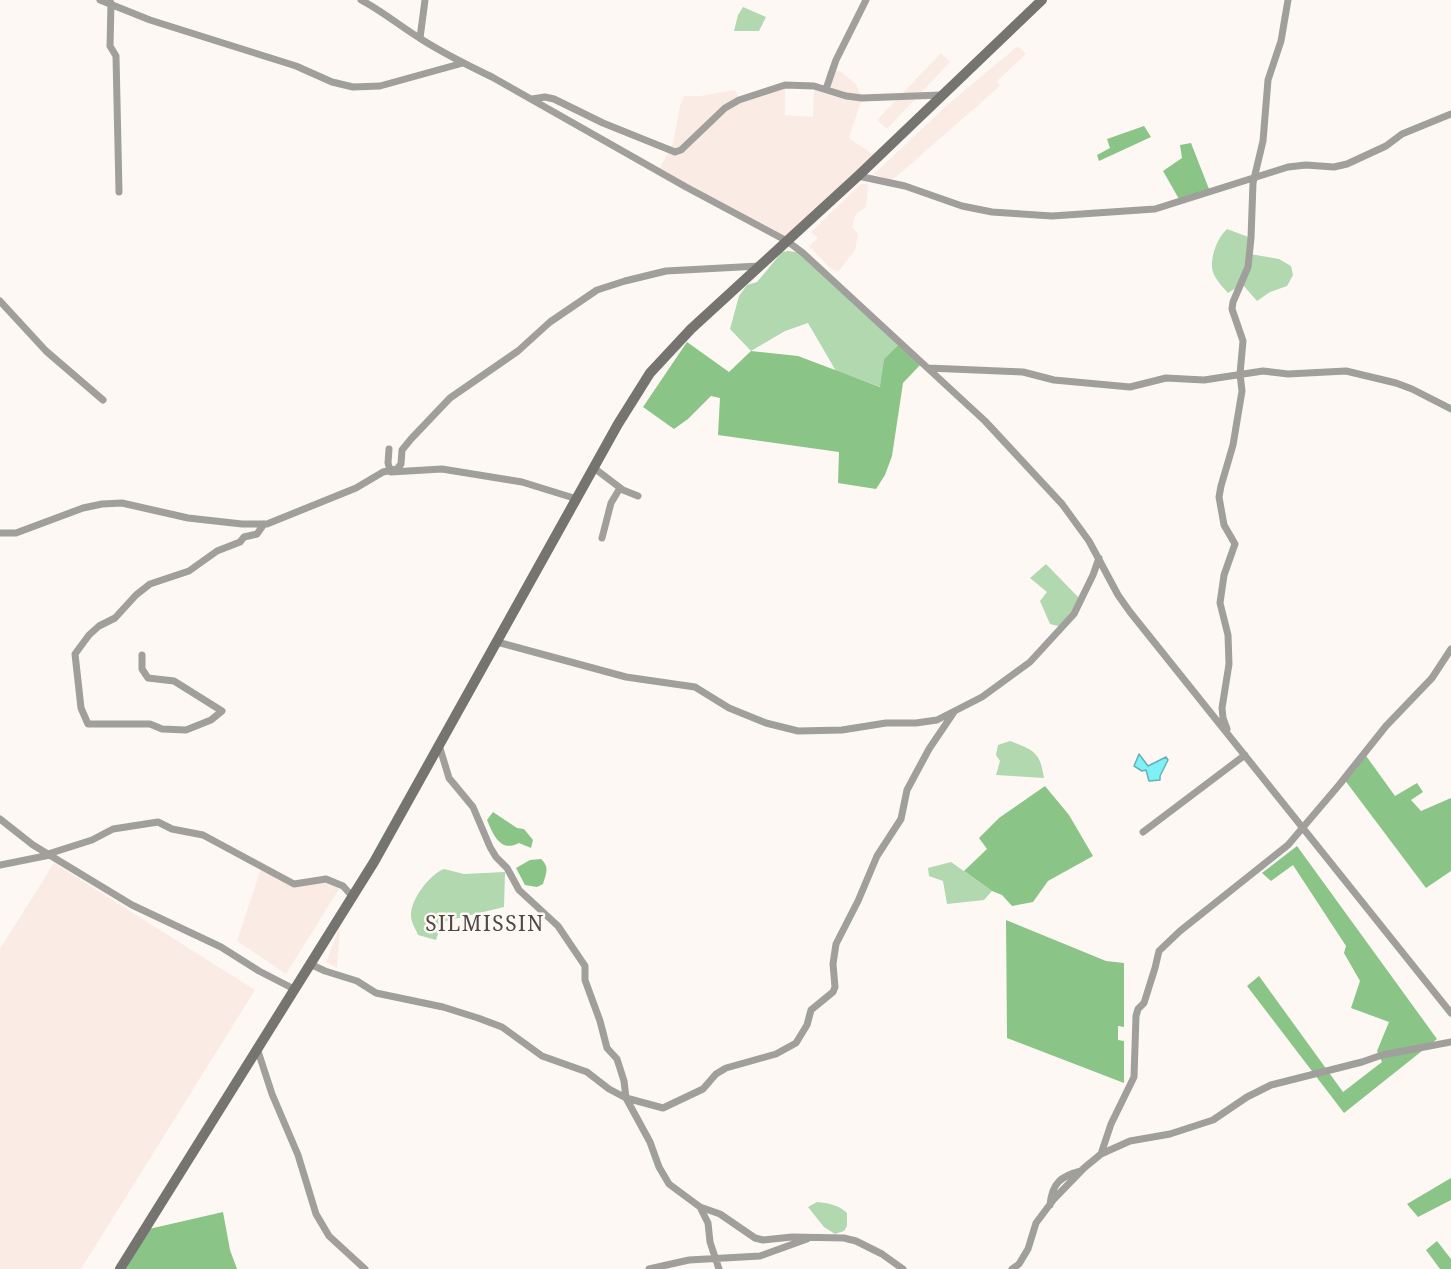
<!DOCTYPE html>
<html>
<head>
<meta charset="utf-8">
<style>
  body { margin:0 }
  canvas { display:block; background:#fef8f4 }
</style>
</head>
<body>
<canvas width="1451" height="1269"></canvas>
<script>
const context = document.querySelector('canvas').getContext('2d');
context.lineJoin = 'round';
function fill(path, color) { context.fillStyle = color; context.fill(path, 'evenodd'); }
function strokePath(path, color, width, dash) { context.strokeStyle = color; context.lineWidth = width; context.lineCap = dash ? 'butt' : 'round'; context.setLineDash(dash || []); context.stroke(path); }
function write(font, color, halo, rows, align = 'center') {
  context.font = font + ' "Noto Serif",serif'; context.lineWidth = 5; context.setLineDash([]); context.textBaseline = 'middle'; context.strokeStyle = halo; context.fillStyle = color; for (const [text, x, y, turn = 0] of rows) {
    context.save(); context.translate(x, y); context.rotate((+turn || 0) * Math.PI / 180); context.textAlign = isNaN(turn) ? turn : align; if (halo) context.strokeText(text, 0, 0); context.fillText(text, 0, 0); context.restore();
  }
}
fill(new Path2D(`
  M 1018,46 L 1026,54 L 997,81 L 1000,86 L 896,177 L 890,180 L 874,174 L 946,106 Z
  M 941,53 L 950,62 L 887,129 L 877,120 Z
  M 827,71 L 840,71 L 856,84 L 862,98 L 849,138 L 877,157 L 787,241 L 658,172 L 673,143 L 680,106 L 684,96 L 700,96 L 735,90 L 740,100 L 785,85 L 785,115 L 813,117 L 814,86 L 826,89 Z
  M 861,184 L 868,184 L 866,207 L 856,214 L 852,227 L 858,234 L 855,250 L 838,272 L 830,268 L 809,246 L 818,238 L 811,232 Z
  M 54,863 L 255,990 L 81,1269 L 0,1269 L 0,949 Z
  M 261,868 L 296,887 L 326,879 L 339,889 L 286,974 L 237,941 Z
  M 340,926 L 337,968 L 326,962 Z`), '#faece4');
fill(new Path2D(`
  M 743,7 L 766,17 L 759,31 L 734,31 L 738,15 Z
  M 1227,229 L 1251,238 L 1250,254 L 1279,259 L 1291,266 L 1293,275 L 1287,286 L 1270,292 L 1257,301 L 1242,284 L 1228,293 C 1222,286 1213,277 1212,268 C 1211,254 1218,237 1227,229 Z
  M 788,251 L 803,253 L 900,343 L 884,359 L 881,387 L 836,371 L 808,323 L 785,331 L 751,351 L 730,329 L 739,296 L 747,285 L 757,282 L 782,252 Z
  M 1046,564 L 1081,600 L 1062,627 L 1050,624 L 1040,601 L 1047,592 L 1030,578 Z
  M 1010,741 C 1033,750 1040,751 1044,778 L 996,775 L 1000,761 L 996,755 L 998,745 Z
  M 951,862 L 992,891 L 984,900 L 947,904 L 943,881 L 929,876 L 928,868 Z
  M 444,869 L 464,874 L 505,872 L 504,907 L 442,922 L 436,940 L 418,935 C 416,930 411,922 411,916 C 410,900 430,874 444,869 Z
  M 817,1202 C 828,1203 839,1205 847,1213 L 847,1226 L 844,1231 L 835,1234 L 824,1227 L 808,1207 Z`), '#b1d8ae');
fill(new Path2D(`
  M 1144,126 L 1151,137 L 1099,161 L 1097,155 L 1110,148 L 1107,139 Z
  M 1191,143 L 1209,189 L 1179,199 L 1163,171 L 1182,158 L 1180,145 Z
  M 687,342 L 729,372 L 751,351 L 798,356 L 880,387 L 884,359 L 900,343 L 921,364 L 903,383 L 892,456 L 885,475 L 876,489 L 838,483 L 839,452 L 718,435 L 720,398 L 711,396 L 688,419 L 674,429 L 643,407 Z
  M 1364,753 L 1395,796 L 1417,783 L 1423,792 L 1411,800 L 1421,811 L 1451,798 L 1451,871 L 1426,888 L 1344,779 Z
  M 1045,786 L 1069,815 L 1093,856 L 1048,881 L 1033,902 L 1012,906 L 1002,895 L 992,891 L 964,871 L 987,849 L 979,838 L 999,818 Z
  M 493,812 L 517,828 L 524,829 L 533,840 L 531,848 L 519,843 C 500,853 493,834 487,820 Z
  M 1297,846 L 1437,1039 L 1344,1113 L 1247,986 L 1259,976 L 1343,1092 L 1382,1062 L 1377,1051 L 1389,1022 L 1351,1008 L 1360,981 L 1344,953 L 1346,946 L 1293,865 L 1271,881 L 1262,873 Z
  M 541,859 C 550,867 546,874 543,884 L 537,887 L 525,885 L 516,868 L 530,860 Z
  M 1006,920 L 1106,961 L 1124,963 L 1124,1027 L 1118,1026 L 1118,1040 L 1124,1041 L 1124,1083 L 1007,1038 Z
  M 1451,1178 L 1451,1200 L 1418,1217 L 1407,1204 Z
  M 223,1212 L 230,1250 L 237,1269 L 126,1269 L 149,1229 Z
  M 1437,1241 L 1451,1259 L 1451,1269 L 1440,1269 L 1426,1250 Z`), '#8ac487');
const water = new Path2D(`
  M 1139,754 L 1148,766 L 1166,757 L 1168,760 L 1160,776 L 1160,780 L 1149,781 L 1146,770 L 1142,771 L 1134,766 Z`);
fill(water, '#7ff0f6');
strokePath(water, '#64b2b6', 1.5);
strokePath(new Path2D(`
  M 100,0 L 150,20 L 296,66 L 332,82 L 353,87 L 380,86 L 463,63
  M 361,0 C 382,11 400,26 421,39 C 443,53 467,65 492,77 L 686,187 L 787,241 L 803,253 L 985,421 L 1062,504 L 1089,541 L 1118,595 L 1130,612 L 1451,1013
  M 111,3 L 110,46 L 116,56 L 119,192
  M 420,38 L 425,0
  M 826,89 L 836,60 L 866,0
  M 532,99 L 545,97 L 554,99 L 603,123 L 675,152 L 681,150 L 725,108 L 739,100 L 785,85 L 814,86 L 846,96 L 862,98 L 941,95
  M 858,176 L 905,186 L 962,206 L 992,212 L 1052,216 L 1155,209 L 1288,167 L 1306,165 L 1334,167 L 1347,164 L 1386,146 L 1402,134 L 1451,114
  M 0,301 L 46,351 L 103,400
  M 928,368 L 1023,372 L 1054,380 L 1130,387 L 1166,378 L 1204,380 L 1263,371 L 1288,374 L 1346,371 L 1396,383 L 1412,389 L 1451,409
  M 389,449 L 388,463 L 390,470
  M 594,468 L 623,490 L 638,496
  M 391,472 L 442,469 L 522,482 L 577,499
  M 0,533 L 16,533 L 83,508 L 102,504 L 122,503 L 188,518 L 242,524 L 267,524 L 356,488 L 383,472 L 397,469 L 401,464 L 402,450 L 411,439 L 450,398 L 518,351 L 550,322 L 597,290 L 625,281 L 666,271 L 759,266
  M 602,538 L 611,503 L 620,488
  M 497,642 L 626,677 L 695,687 L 729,708 L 766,723 L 798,731 L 842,730 L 886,723 L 916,723 L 937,720 L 982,697 L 1030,662 L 1074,614 L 1093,575 L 1099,558
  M 142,655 L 142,669 L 148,678 L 174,681 L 222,711 L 211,720 L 186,730 L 162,729 L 150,724 L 88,724 L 81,708 L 75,654 L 89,635 L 99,626 L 115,618 L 136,595 L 150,584 L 189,571 L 217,551 L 240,542 L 244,537 L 257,534 L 264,524
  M 1227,729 L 1223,718 L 1222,708 L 1229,664 L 1228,635 L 1220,603 L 1224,575 L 1235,544 L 1224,525 L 1219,497 L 1221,486 L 1233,445 L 1242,391 L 1240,374 L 1243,341 L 1232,309 L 1233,302 L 1248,267 L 1251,238 L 1253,183 L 1263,141 L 1268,80 L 1281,41 L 1288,0
  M 439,745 L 449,778 L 473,807 L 490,847 L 496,857 L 507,868 L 519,890 L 558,926 L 585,966 L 585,980 L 600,1021 L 607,1048 L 617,1059 L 624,1081 L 626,1098 L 663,1108 L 703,1089 L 716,1074 L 726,1068 L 776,1054 L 796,1043 L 807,1025 L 811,1010 L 833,992 L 835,987 L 833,964 L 836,944 L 858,901 L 877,856 L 901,819 L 907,790 L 929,749 L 954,712
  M 0,819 L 33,845 L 132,905 L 221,947 L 259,971 L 294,989
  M 1143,832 L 1245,755
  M 48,854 L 92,840 L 113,829 L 158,822 L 172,829 L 203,835 L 294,884 L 326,879 L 343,886 L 352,896
  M 0,865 L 50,855
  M 310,964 L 325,971 L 357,981 L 376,993 L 443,1007 L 478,1018 L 502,1027 L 542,1056 L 587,1072 L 609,1089 L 626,1098 L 650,1142 L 659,1167 L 669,1184 L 700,1207 L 720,1214 L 755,1238 L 763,1240 L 792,1237 L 844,1238 L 856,1241 L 882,1254 L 903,1269
  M 257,1048 L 272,1094 L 298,1155 L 316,1214 L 329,1236 L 365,1269
  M 1101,1154 L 1111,1124 L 1134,1077 L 1136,1016 L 1138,1009 L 1144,1003 L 1155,968 L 1159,951 L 1180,931 L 1288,845 L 1339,785 L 1386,726 L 1432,678 L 1451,649
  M 1050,1205 C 1052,1183 1061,1176 1081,1171
  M 700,1207 L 708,1223 L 710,1242 L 719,1269
  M 649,1269 L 689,1260 L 760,1256 L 807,1239
  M 1012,1269 L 1019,1264 L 1028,1249 L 1036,1223 L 1054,1199 L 1084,1168 L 1101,1154 L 1130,1141 L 1170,1134 L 1213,1120 L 1247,1097 L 1271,1085 L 1362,1062 L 1382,1055 L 1451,1042`), '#a09f9c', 7);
strokePath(new Path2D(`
  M 120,1269 L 374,862 L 618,424 L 650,373 L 691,329 L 858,176 L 1042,0`), '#767471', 10);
context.letterSpacing = '1.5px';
write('21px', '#4e4946', '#fef8f4', [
  ["SILMISSIN",485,925]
]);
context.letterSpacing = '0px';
</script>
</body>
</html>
